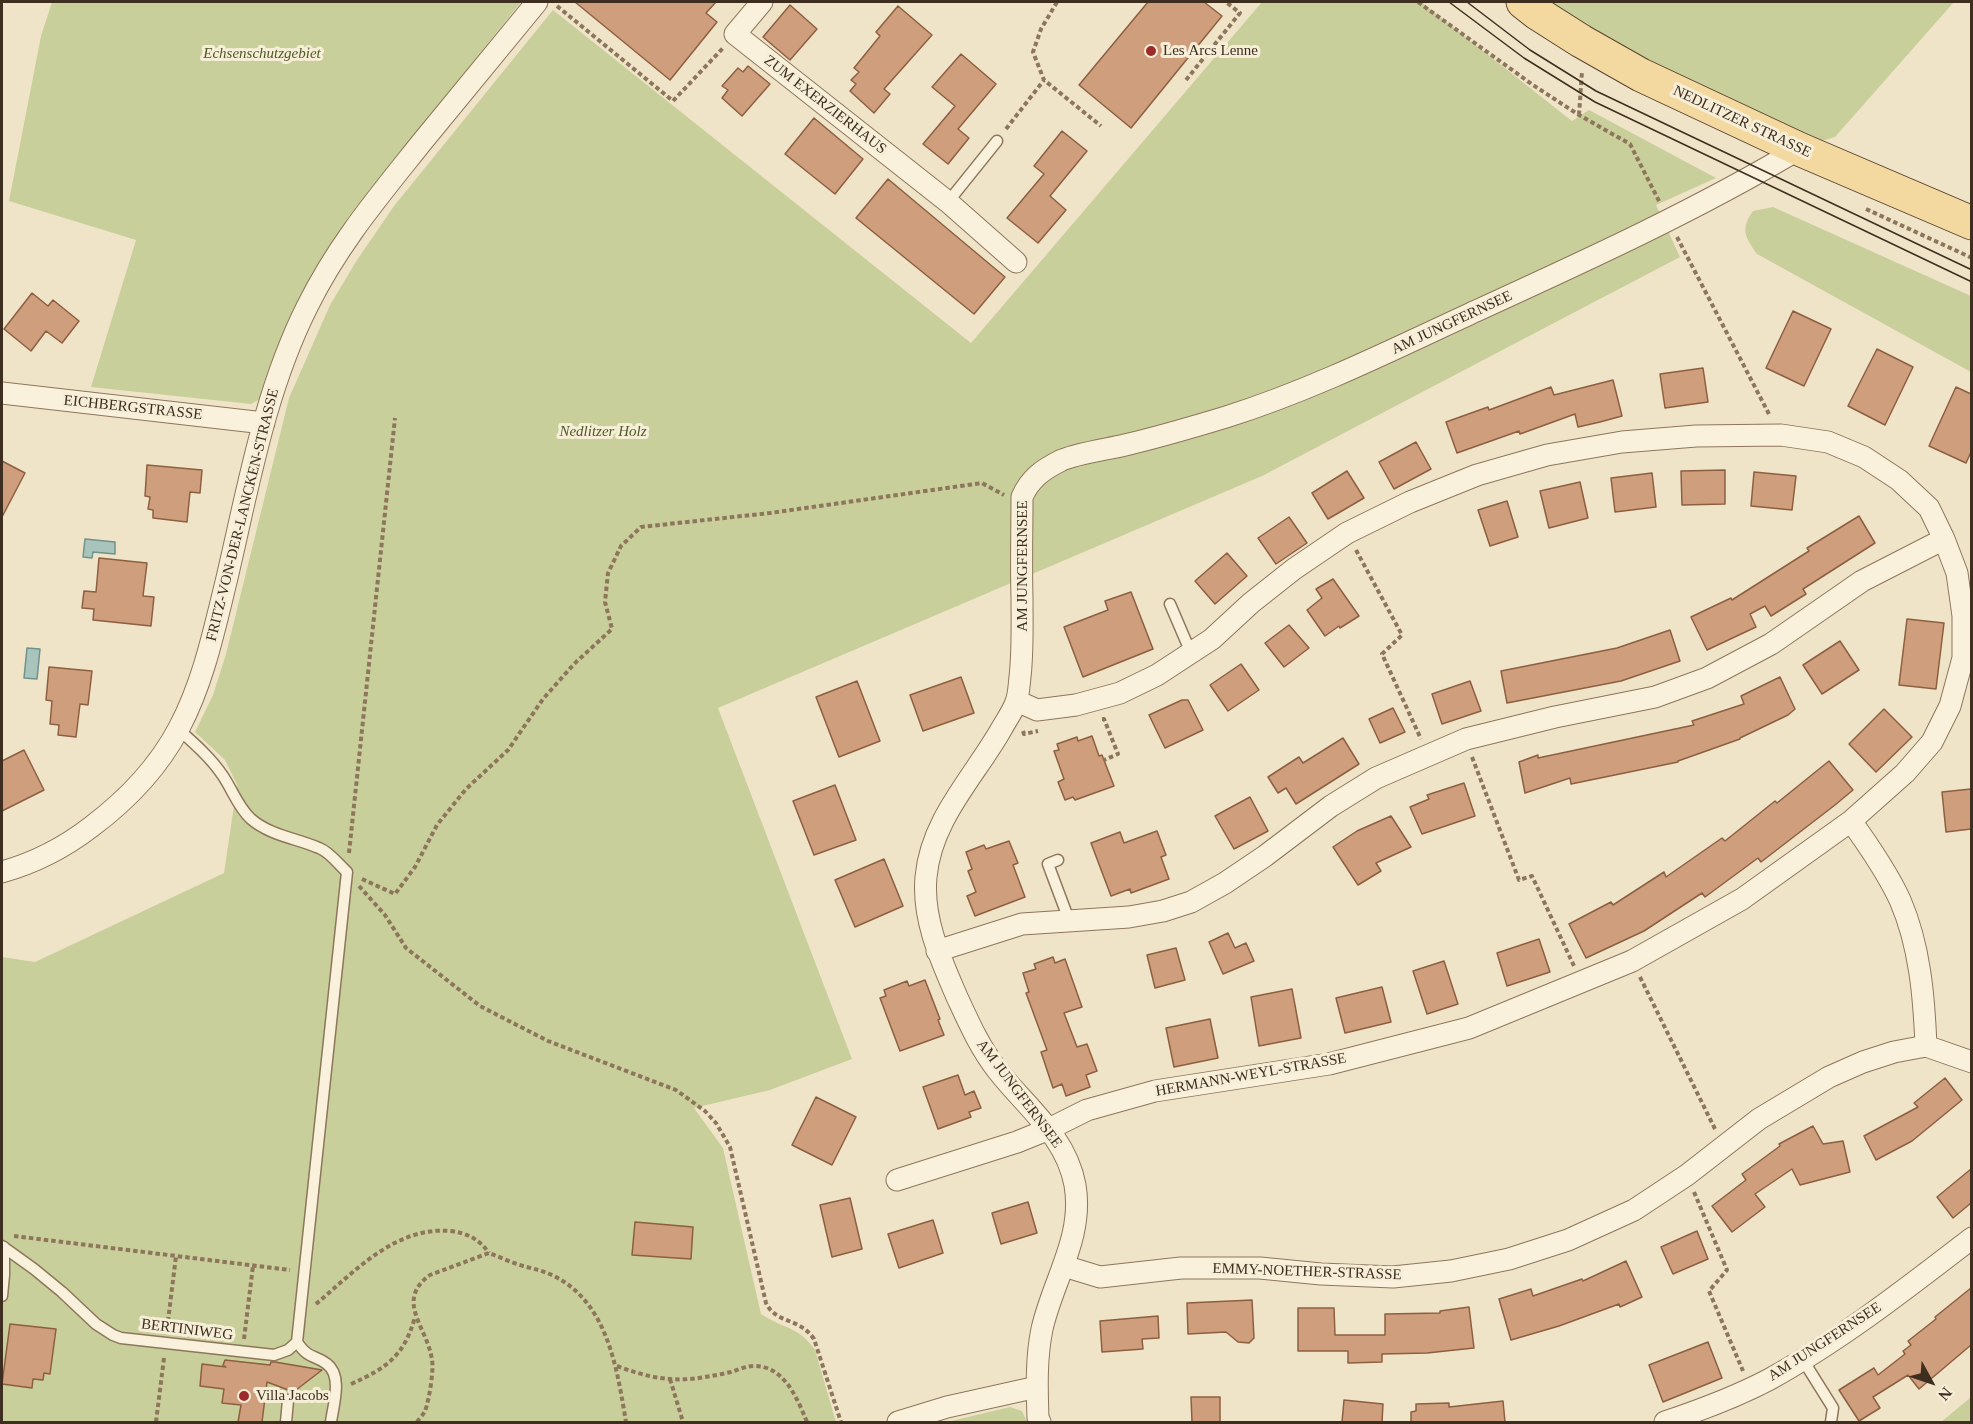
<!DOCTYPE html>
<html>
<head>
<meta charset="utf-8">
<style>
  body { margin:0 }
  #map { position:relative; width:1973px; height:1424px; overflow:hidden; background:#f0e4c8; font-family:Georgia,serif }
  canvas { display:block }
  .frame { position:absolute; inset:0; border:3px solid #3d2e20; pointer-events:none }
  .north { position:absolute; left:1901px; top:1352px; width:60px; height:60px; -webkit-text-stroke:4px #f7eed8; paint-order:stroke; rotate:130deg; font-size:16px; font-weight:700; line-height:24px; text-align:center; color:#3d2e20 }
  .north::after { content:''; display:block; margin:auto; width:21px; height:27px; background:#3d2e20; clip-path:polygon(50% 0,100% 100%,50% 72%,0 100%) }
</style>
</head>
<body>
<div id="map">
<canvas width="1973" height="1424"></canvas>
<div class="frame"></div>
<div class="north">N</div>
</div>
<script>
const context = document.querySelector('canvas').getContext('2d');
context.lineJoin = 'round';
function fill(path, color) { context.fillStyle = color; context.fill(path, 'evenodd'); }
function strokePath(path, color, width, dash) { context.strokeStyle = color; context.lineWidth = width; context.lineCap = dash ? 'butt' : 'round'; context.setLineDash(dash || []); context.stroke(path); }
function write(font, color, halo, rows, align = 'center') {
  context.font = font + ' Georgia,serif'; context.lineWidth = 6; context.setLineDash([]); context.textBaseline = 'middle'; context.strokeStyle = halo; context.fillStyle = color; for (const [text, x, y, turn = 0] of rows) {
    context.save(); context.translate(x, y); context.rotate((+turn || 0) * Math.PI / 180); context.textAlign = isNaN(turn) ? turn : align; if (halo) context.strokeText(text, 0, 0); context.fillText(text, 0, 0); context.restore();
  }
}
fill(new Path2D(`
  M 52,2 L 521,2 L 347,219 L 310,279 L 293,314 L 266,377 L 260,399 L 251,404 L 91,387 L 136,240 L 9,201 L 41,36 Z
  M 1262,2 L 1421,2 L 1572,121 L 1589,110 L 1716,178 L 1656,205 L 1680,257 L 1262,476 L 718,708 L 852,1059 L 770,1090 L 694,1108 L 723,1148 L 761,1314 C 783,1329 799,1326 815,1350 L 836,1422 L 2,1422 L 2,957 L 35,962 L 224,873 L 237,785 L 225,760 L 195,732 L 213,695 L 226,654 L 289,398 L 330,305 L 357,260 L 394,206 L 553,10 L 971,343 Z
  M 1536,2 L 1954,2 L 1835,137 L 1809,145 Z
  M 1773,207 L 1971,296 L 1971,372 L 1757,254 C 1745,237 1740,229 1753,211 Z
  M 1971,1397 L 1971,1422 L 1941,1422 Z
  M 1010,1407 L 1022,1411 L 1027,1422 L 947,1422 Z`), '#c9cf9b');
const water = new Path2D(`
  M 85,539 L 115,542 L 115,554 L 93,552 L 92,558 L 83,557 Z
  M 27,648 L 40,649 L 37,679 L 24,678 Z`);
fill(water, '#a9c4bc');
strokePath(water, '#6f938a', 1.5);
const building = new Path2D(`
  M 575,2 L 716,2 L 706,13 L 717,22 L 670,80 Z
  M 1148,2 L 1204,2 L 1222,16 L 1131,128 L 1079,85 Z
  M 790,5 L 817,29 L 790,60 L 763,37 Z
  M 898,6 L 932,35 L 884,89 L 890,94 L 874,113 L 850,91 L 856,84 L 851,80 L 859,72 L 854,68 L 880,36 L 876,32 Z
  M 961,54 L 996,84 L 958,129 L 969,138 L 948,164 L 923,144 L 955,106 L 932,87 Z
  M 748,66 L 770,84 L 742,116 L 722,98 L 728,90 L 722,86 L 738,68 L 743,72 Z
  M 814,118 L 863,159 L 835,194 L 785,154 Z
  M 1062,131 L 1087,151 L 1050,196 L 1066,210 L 1038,243 L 1007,218 L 1044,174 L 1034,166 Z
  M 888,179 L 1005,277 L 974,314 L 856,218 Z
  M 32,293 L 48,306 L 53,300 L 79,321 L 62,343 L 46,331 L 31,351 L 4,329 Z
  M 1793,311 L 1831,329 L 1804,386 L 1766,368 Z
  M 1877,349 L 1913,367 L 1885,425 L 1848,406 Z
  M 1703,368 L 1708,402 L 1665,408 L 1660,374 Z
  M 1613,380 L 1622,416 L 1600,422 L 1578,427 L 1575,414 L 1520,434 L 1519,431 L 1457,453 L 1446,422 L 1488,407 L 1489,410 L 1551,387 L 1554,395 Z
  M 1956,387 L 1971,394 L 1971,452 L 1966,463 L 1929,446 Z
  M 1416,442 L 1431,469 L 1394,489 L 1379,462 Z
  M 2,461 L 25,473 L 2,517 Z
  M 147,465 L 202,470 L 200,493 L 190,492 L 187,522 L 153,518 L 153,510 L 148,509 L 150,497 L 145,496 Z
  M 1725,470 L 1725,504 L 1682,505 L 1681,471 Z
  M 1347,471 L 1364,498 L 1328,519 L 1312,493 Z
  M 1754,472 L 1796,476 L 1792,510 L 1751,506 Z
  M 1652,473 L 1656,507 L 1615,512 L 1611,478 Z
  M 1580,482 L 1588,518 L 1549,528 L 1540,491 Z
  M 1507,501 L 1518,537 L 1490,546 L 1478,510 Z
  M 1859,516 L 1875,543 L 1803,589 L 1806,594 L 1771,616 L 1765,606 L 1750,614 L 1756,627 L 1707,650 L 1691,617 L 1731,598 L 1732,600 L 1809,551 L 1807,548 Z
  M 1289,517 L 1307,543 L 1276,564 L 1258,538 Z
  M 1227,553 L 1247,576 L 1215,604 L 1195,581 Z
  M 99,558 L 147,563 L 143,596 L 154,597 L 151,626 L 93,620 L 94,609 L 82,608 L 84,591 L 96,592 Z
  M 1333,579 L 1359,616 L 1340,628 L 1339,626 L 1325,636 L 1307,610 L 1322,598 L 1316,589 Z
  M 1131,592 L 1153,649 L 1083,677 L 1064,627 L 1108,610 L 1105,601 Z
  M 1907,619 L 1944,623 L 1936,689 L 1899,685 Z
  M 1289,625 L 1309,648 L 1284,667 L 1265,643 Z
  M 1670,630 L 1680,661 L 1621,681 L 1507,703 L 1501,671 L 1617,648 Z
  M 1840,641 L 1859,670 L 1822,694 L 1803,665 Z
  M 1241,664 L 1259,690 L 1228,711 L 1210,685 Z
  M 49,667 L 92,671 L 88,705 L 80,704 L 76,737 L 58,735 L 59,725 L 50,724 L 52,701 L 46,700 Z
  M 961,677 L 974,713 L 923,731 L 910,695 Z
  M 1780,677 L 1795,709 L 1788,715 L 1740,738 L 1740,739 L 1678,761 L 1678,762 L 1571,784 L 1570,778 L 1525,793 L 1519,762 L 1538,755 L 1538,758 L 1694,725 L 1692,721 L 1744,704 L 1741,696 Z
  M 857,681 L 880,741 L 839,757 L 816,697 Z
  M 1470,681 L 1481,711 L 1442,724 L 1432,694 Z
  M 1182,700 L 1188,700 L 1203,730 L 1165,748 L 1149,715 Z
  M 1393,708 L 1405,732 L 1380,743 L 1369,719 Z
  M 1884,709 L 1912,737 L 1876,772 L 1849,744 Z
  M 1092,736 L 1099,756 L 1102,755 L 1114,786 L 1075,800 L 1073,797 L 1065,800 L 1058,782 L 1064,779 L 1054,751 L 1059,750 L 1057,744 L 1077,737 L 1078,741 Z
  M 1343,738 L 1359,764 L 1296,804 L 1286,788 L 1278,793 L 1268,777 L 1299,757 L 1303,763 Z
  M 24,750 L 44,790 L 2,811 L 2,761 Z
  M 1829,761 L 1853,790 L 1835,805 L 1761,862 L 1758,858 L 1705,897 L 1702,893 L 1644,931 L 1586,958 L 1569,924 L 1611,902 L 1613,905 L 1664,872 L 1666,877 L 1722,838 L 1725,841 L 1775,801 L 1777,803 Z
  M 1464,783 L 1475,816 L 1422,834 L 1410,807 L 1429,799 L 1427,795 Z
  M 835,785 L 856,840 L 814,855 L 793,801 Z
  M 1971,789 L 1971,829 L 1946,832 L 1942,792 Z
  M 1250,797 L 1268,831 L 1234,849 L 1215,816 Z
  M 1391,816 L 1411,847 L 1376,863 L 1381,871 L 1358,885 L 1333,847 L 1357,831 Z
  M 1157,831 L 1166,855 L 1161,857 L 1169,879 L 1131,893 L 1130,889 L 1111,896 L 1091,843 L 1120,832 L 1124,843 Z
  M 1009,841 L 1018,863 L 1013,865 L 1025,897 L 975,916 L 967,896 L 976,892 L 968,871 L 972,869 L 966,852 L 984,845 L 986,849 Z
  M 884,859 L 903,906 L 855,927 L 835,880 Z
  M 1228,933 L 1235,948 L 1246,943 L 1254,961 L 1223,974 L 1209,942 Z
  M 1539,939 L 1550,972 L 1507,986 L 1497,953 Z
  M 1176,948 L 1185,980 L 1155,988 L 1147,955 Z
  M 1053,957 L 1055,963 L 1065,959 L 1082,1007 L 1064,1013 L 1077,1047 L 1087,1044 L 1097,1071 L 1086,1075 L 1090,1087 L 1066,1096 L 1062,1084 L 1053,1088 L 1041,1052 L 1047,1050 L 1026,993 L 1029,992 L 1023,973 L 1036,969 L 1034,964 Z
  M 1444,961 L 1458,1004 L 1427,1014 L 1413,971 Z
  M 925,980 L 940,1019 L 938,1020 L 944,1035 L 900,1051 L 880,998 L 886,996 L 884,990 L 907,981 L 909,986 Z
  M 1382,987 L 1391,1022 L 1345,1033 L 1336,998 Z
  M 1292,989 L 1301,1038 L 1259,1046 L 1251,997 Z
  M 1210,1019 L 1218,1058 L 1174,1067 L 1166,1028 Z
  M 958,1075 L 965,1095 L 974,1091 L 981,1108 L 969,1112 L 971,1117 L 938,1129 L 923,1087 Z
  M 1945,1078 L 1962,1100 L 1912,1141 L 1876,1160 L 1864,1136 L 1918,1107 L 1914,1103 Z
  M 816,1097 L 856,1117 L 832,1165 L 792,1145 Z
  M 1813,1126 L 1823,1144 L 1843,1141 L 1850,1172 L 1800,1185 L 1792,1169 L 1755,1194 L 1765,1207 L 1732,1232 L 1712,1206 L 1746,1180 L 1742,1174 L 1780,1146 L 1779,1144 Z
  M 1971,1169 L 1971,1203 L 1953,1218 L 1937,1197 Z
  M 850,1198 L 862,1249 L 832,1257 L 820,1205 Z
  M 1028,1202 L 1037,1233 L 1001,1244 L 992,1213 Z
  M 933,1220 L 943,1253 L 899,1268 L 888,1234 Z
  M 635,1222 L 693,1227 L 691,1259 L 632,1255 Z
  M 1697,1231 L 1708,1259 L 1673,1274 L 1661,1247 Z
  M 1626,1261 L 1642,1297 L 1620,1307 L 1619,1304 L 1559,1326 L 1511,1340 L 1499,1299 L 1531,1289 L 1533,1296 L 1582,1279 L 1583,1281 Z
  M 1971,1288 L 1971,1345 L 1919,1389 L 1908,1375 L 1873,1397 L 1880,1408 L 1859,1421 L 1839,1390 L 1874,1368 L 1878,1375 L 1905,1354 L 1903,1351 L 1911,1345 L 1908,1341 L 1936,1319 L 1935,1317 Z
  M 1252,1300 L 1254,1338 L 1249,1343 L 1238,1342 L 1226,1332 L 1188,1334 L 1187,1303 Z
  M 1469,1307 L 1474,1348 L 1427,1353 L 1382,1354 L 1382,1362 L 1348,1363 L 1348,1351 L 1298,1351 L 1298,1308 L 1334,1308 L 1335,1335 L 1385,1335 L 1385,1314 L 1440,1313 L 1440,1311 Z
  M 1158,1316 L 1159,1338 L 1142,1339 L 1143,1349 L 1102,1352 L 1100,1321 Z
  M 10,1324 L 56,1329 L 50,1374 L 44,1373 L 43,1380 L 33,1379 L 32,1388 L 2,1384 Z
  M 1708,1342 L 1722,1378 L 1663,1402 L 1649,1365 Z
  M 225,1360 L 270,1365 L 271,1362 L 275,1362 L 322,1370 L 296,1390 L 291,1391 L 267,1382 L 262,1422 L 238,1422 L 241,1405 L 222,1403 L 224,1389 L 200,1386 L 202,1364 L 226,1367 L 223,1365 Z
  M 1191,1397 L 1220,1397 L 1220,1422 L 1192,1422 Z
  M 1344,1400 L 1383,1404 L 1382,1422 L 1342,1422 Z
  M 1503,1401 L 1505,1422 L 1411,1422 L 1411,1412 L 1416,1411 L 1416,1404 L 1449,1403 L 1449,1407 Z`);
fill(building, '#cf9f7d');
strokePath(building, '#8d5f41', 1.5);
const service = new Path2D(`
  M 948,202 L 997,141
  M 1170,604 L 1191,653
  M 178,729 C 195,744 211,758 223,776 C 233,791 238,807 251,819 C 271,836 296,838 319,848 C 330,852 339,865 347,872 L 297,1342
  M 1058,860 L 1048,864 L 1069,920
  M 2,1246 L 34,1269 L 62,1292 L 96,1324 L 113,1335 L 121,1338 L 274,1355 L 288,1350 L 297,1342 C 309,1360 314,1354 327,1364 C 343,1376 333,1406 331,1422
  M 2,1296 L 4,1275 L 4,1247
  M 1803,1360 L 1833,1408 L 1831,1422
  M 286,1422 L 288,1400`);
const minor = new Path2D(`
  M 762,2 L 735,34 L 948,202 L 1016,262
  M 2,393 L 264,423
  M 1851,821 C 1869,846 1887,872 1900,900 C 1920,946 1924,997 1926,1046 L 1972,1062
  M 2,872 C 34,863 65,847 91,827 C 127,800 158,768 179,728 C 203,683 214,631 226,582 C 248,489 264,393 307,307 C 338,244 379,196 422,142 C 461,95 499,48 537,2
  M 937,951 L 1022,924 L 1129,917 L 1163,911 L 1191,902 L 1225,883 L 1265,856 L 1331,806 L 1376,778 L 1466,739 L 1555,717 L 1655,697 L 1707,678 L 1771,644 L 1862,581 L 1944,539
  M 897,1180 L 1017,1142 L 1049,1129 L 1087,1110 L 1155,1091 L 1329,1064 L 1469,1028 L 1632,961 L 1742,899 L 1851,821 L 1905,773 L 1932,742 L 1950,706 L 1963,658 L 1963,616 L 1957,573 L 1944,539 L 1929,508 L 1899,480 L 1864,457 L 1828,442 L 1781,435 L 1696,436 L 1622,442 L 1547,455 L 1477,475 L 1410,502 L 1347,533 L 1294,569 L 1251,603 L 1212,639 L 1157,675 L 1120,693 L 1076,705 L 1037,710 L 1017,701
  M 1064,1266 L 1100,1277 L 1181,1268 L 1260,1268 L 1321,1274 L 1393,1277 L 1451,1271 L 1509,1259 L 1568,1240 L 1634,1210 L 1687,1175 L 1759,1119 L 1829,1077 L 1863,1062 L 1894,1052 L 1926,1046
  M 898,1422 L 947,1407 L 1037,1387
  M 1040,1422 L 1038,1418 C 1037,1389 1036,1358 1042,1329 C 1053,1280 1084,1237 1075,1185 C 1066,1136 1026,1107 998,1071 C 980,1048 969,1023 957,997 C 941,960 922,919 926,877 C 931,819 975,776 1002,728 C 1007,719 1013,711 1016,702 C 1019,694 1019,685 1020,677 C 1023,650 1022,624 1022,597 C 1021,564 1022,531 1022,497 C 1030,479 1042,470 1060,461 C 1073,454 1109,449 1125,445 C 1159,437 1193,427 1226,417 C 1312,390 1394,349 1476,311 C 1585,261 1695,211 1799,149
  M 1665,1422 C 1701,1410 1736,1397 1770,1379 C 1842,1339 1907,1288 1972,1238`);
const primary = new Path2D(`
  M 1523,2 L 1537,13 L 1581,41 L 1641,75 L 1799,149 L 1972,223`);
strokePath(service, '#8d765c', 13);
strokePath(minor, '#8d765c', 23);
strokePath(primary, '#5b4430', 35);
strokePath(new Path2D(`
  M 1057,2 L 1041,29 L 1033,52 L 1044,80 L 1101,126
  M 1418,2 L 1533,85 L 1579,115 L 1630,144 L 1660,203
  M 557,6 L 673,101 L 723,48
  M 1186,80 L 1240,13 L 1226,2
  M 1579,115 L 1582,71
  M 1006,129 L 1044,80
  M 1866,209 L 1972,258
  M 1677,237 L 1770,416
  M 1356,550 L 1402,635 L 1382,654 L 1421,739
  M 1102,719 L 1104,719 L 1118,754 L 1104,760
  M 1023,731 L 1024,734 L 1038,731
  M 1472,757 L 1519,880 L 1532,876 L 1574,966
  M 349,853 L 395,418
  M 362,879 L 395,894 L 415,867 L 437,825 L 466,789 L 508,750 L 543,699 L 574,664 L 612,629 L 605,602 L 608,573 L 621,546 L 641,527 L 770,513 L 982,483 L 1004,495
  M 359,886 L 385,915 L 406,948 L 480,1006 L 548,1041 L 676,1090 L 705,1111 L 716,1123 L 730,1147 L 766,1303 C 776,1324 799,1317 814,1339 L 841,1422
  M 1640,977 L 1715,1129
  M 1694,1192 L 1727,1270 L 1709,1291 L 1743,1371
  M 14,1236 L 290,1270
  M 316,1304 C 354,1272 396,1226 450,1231 C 467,1233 479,1239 489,1253
  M 167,1329 L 176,1256
  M 244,1339 L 253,1266
  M 617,1366 C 641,1375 664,1381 689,1379 C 703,1378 717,1375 731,1372 C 738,1370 746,1366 753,1366 C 784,1365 797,1398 807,1422
  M 670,1379 L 683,1422
  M 351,1384 C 387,1368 404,1356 415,1317
  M 156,1422 L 164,1358
  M 417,1422 C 419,1419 423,1415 425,1411 C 429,1401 434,1370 432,1360 C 428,1328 394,1301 430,1275 L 489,1253 C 500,1257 512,1263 523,1266 C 534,1269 544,1271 554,1276 C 608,1303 617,1369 626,1422`), '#8d765c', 4, [4.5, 3]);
strokePath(service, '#faf1dc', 10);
strokePath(minor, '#faf1dc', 21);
strokePath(primary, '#f3d9a0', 33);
strokePath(new Path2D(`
  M 1449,2 L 1524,58 L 1595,102 L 1972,282
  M 1467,2 L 1530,50 L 1596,91 L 1972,270`), '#3d2e20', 1.5);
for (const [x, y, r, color] of [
  [1151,51,6,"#9e2a2b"],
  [244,1396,6,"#9e2a2b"]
]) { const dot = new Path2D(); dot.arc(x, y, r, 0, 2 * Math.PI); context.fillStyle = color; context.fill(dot); strokePath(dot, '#f7eed8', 2); }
write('15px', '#3d2e20', '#f7eed8', [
  ["Les Arcs Lenne",1163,51],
  ["Villa Jacobs",256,1396]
], 'left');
write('italic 15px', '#4d5a26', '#f7eed8', [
  ["Echsenschutzgebiet",262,54],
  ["Nedlitzer Holz",603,432]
]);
write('15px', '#3d2e20', '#f7eed8', [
  ["ZUM EXERZIERHAUS",825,105,38],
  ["NEDLITZER STRASSE",1742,122,25],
  ["AM JUNGFERNSEE",1452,323,-25],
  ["EICHBERGSTRASSE",133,408,6],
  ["FRITZ-VON-DER-LANCKEN-STRASSE",243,515,-76],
  ["AM JUNGFERNSEE",1023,566,-90],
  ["HERMANN-WEYL-STRASSE",1251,1075,-10],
  ["AM JUNGFERNSEE",1019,1094,53],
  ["EMMY-NOETHER-STRASSE",1307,1272,2],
  ["BERTINIWEG",187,1330,7],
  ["AM JUNGFERNSEE",1825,1342,-33]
]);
</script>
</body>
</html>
